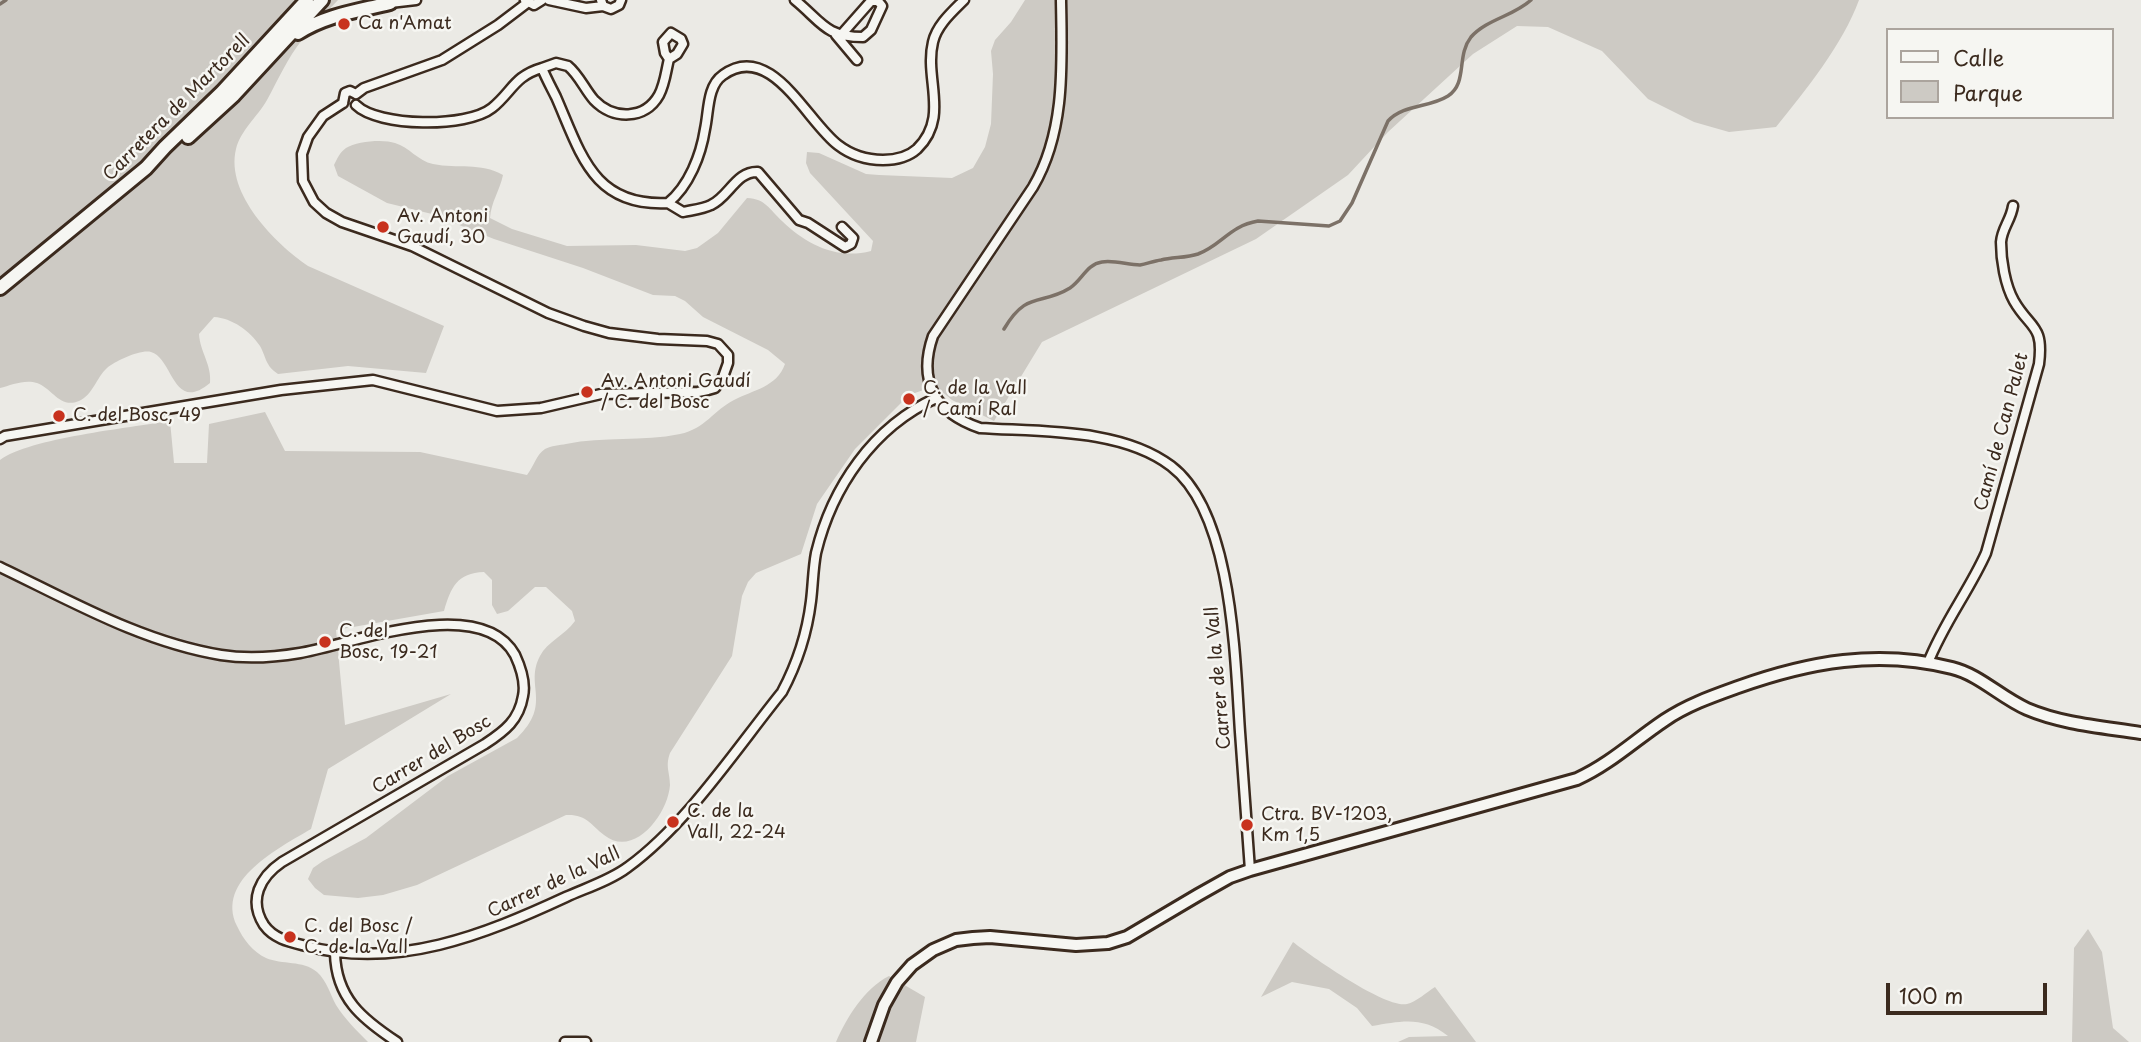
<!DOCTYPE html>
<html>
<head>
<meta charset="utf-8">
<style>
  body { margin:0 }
  #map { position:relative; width:2141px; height:1042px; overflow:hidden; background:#ebeae5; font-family:"Playpen Sans",sans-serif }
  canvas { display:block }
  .legend { position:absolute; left:1886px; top:28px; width:228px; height:91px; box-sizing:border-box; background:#f6f6f2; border:2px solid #aba49d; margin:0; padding:9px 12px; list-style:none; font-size:21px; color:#3b2a1e }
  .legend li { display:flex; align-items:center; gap:14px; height:35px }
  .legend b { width:35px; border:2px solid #aba49d }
  .scale { position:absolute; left:1886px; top:983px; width:161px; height:32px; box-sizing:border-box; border:4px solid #3b2a1e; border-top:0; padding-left:9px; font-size:21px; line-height:24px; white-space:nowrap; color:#3b2a1e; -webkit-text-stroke:5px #f6f6f2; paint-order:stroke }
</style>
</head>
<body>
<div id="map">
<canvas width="2141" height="1042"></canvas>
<ul class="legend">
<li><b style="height:9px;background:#f6f6f2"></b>Calle</li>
<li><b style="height:19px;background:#cdcac4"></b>Parque</li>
</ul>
<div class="scale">100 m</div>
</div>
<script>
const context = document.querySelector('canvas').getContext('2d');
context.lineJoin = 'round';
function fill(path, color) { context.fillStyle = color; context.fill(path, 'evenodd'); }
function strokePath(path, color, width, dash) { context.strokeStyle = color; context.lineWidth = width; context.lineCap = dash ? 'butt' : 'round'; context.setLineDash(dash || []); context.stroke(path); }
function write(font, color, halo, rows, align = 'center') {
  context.font = font + ' "Playpen Sans",sans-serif'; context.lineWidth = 5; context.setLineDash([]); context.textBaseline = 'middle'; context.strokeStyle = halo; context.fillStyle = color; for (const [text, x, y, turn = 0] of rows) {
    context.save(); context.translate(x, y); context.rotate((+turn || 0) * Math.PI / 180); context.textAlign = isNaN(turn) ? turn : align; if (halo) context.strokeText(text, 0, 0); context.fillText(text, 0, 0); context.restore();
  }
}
fill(new Path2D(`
  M 0,0 L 338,0 C 326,13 313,26 302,40 C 288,57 278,80 267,100 C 258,116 240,131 236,149 C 225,194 276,244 308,266 L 444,326 L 426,373 L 348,366 L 278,374 C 265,365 267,359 260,346 C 250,331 232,318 214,317 L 199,334 C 200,352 212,365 210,383 C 173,414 173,358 151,352 C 141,349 115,361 107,368 C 96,378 93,395 79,401 C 60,409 53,389 37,383 C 25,379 11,385 0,388 Z
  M 1025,0 L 1859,0 C 1843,44 1806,90 1776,127 L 1729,132 L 1694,122 L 1648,99 L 1602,51 L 1548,27 L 1517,26 L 1473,54 L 1388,132 L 1348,175 L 1256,239 L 1042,342 L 994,421 L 952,400 L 935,386 L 909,395 L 855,449 L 817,504 L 801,554 L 756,573 L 748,582 L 742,596 L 732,656 L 670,753 C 665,767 670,772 670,785 C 668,814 634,859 604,835 C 590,824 586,814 566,815 L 417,885 L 383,895 L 358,898 L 324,895 L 315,888 L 308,879 L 313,868 L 323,861 L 366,838 L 448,776 L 517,738 C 553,703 524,686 540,656 C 547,642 565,635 575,621 L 572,611 L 546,587 L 535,587 L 508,611 L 497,614 L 492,605 L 492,580 L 484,572 C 457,573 451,587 444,611 L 336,630 L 345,725 L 451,694 L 328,769 L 311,829 C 279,848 215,880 237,926 C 243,939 253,952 266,958 C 282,965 303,960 317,972 C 327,981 330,994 336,1005 C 345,1019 357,1031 368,1042 L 0,1042 L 0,460 C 30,438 129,428 170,421 L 174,463 L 207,463 L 209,424 L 265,412 L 285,451 L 420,452 L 527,475 C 534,466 536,455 545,449 C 551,446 560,445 566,444 C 604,436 642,442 680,434 C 705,429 714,410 734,400 C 753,390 777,387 785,364 L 768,350 L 703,317 L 685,301 L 675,296 L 653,295 L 583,268 L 494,239 L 432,214 L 387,203 L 338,176 L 334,165 C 337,159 340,152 346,148 C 357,141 384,139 395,143 C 409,147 418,161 433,164 C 458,169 480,162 503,175 C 500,190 491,202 490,218 L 512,229 L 567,246 L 636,245 L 685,251 L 697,248 L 718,233 L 747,198 C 766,199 769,209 782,221 C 806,244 836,260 871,251 L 873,241 L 810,173 L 806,163 L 807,152 L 819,153 L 866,174 L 879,175 L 952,178 L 973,168 L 985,147 L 991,124 L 993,74 L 991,51 L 995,40 L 1011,22 Z
  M 2088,929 L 2102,952 L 2113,1028 L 2129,1042 L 2072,1042 L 2074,948 Z
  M 1293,942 C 1311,956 1386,1009 1407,1004 C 1416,1002 1427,992 1435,987 L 1476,1042 L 1398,1042 L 1409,1037 L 1448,1036 C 1423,1016 1402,1021 1372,1026 L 1357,1008 L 1329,989 L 1292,982 L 1261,997 Z
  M 889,976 L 925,997 L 916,1042 L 836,1042 C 847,1017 864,989 889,976 Z`), '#cdcac4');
strokePath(new Path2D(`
  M 0,4 L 6,0
  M 1004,329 C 1027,290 1041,306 1070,288 C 1082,280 1087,264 1102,262 C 1115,260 1128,265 1140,265 C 1147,264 1153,261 1161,260 C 1173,257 1186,258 1198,254 C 1222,245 1229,226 1258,221 L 1329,226 L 1340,221 L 1352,203 L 1388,121 C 1404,104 1429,108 1448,96 C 1468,83 1456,56 1471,37 C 1487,19 1514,16 1531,0`), '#7c7167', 3.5);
const minor = new Path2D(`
  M 525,0 L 534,5 L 542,0
  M 549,0 L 586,8 L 603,6
  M 601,0 L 603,6 L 611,9 L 619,5 L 621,0
  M 795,0 C 822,22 825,37 863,37 L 871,30 L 882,6 L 878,1 L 871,1 L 841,35
  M 1061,0 C 1062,63 1066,131 1033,187 L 933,336 C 917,382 936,413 980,428 C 1040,432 1121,428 1171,466 C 1233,513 1235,659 1240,732 C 1243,778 1247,824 1250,870
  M 390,3 L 416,0
  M 836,35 L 857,60
  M 542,68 L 556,63 L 568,66 C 579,75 585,90 594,100 C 613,120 645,120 659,95 C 665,84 666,71 669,59 L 665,53 L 663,42 L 671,33 L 681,39 L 683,44 L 677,54 L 669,59
  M 356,94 L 364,88 L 442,60 L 498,25 L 527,3
  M 343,103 L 345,93 L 350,91 L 356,94
  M 356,105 C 378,127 467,128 492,108 C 512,92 514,76 542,68 C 546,78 551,87 556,97 C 581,154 593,207 668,203 C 689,186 701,155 705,129 C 709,111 707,86 723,75 C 771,40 807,122 838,145 C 851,155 867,160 883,160 C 895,160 907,158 917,149 C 950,117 924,79 933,42 C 937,25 952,12 964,0
  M 668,203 L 683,212 C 692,210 703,209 711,205 C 729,197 736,171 758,172 L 799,220 L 808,223 L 845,247 L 851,244 L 853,238 L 842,227
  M 0,439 L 5,436 L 281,390 L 373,380 L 497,411 L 541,408 L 601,394 L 698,392 L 708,390 L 715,388 L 723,377 L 728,363 L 728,355 L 718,344 L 707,341 L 658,339 L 609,333 L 584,326 L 548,313 L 412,246 L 342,222 L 326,213 L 314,202 L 303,181 L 302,154 L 308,137 L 323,116 L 343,103
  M 0,567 C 71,601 142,642 221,655 C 245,659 276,657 300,653 C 352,644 481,593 515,655 C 521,668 526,682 523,696 C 519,720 505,731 485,744 L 282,862 C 260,877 248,900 264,925 C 274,939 290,942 306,946 C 397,970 484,935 566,897 C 586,888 611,880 628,867 C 687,824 736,749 782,692 C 798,662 807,634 811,601 C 813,585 813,569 816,553 C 832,487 873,427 936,398
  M 1928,663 C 1943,624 1969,591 1986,553 L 2039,364 C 2044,324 2030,329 2014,301 C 2005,285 2001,260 2001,242 C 2002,228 2011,220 2013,206
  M 335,953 C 336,998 362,1019 397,1042
  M 565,1042 L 586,1042`);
const tertiary = new Path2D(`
  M 871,1042 L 884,1005 L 897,982 L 912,965 L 933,950 L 956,940 L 973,938 L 990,937 L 1076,945 L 1108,943 L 1127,937 L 1198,895 L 1230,877 L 1250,870 L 1577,779 C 1610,764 1635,740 1665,720 C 1687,705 1713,696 1738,687 C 1808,662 1878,649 1952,668 C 1980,675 2000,697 2027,709 C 2062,724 2103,727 2141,733`);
const secondary = new Path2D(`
  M 298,33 C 326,15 358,11 390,3
  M 188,137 L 234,95 L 322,0
  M 0,288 L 146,168 L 165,147 L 222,92 L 307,0`);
strokePath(minor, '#3b2a1e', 13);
strokePath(tertiary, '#3b2a1e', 16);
strokePath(secondary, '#3b2a1e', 18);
strokePath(minor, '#f6f6f2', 8);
strokePath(tertiary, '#f6f6f2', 10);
strokePath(secondary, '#f6f6f2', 12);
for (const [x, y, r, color] of [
  [344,24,7,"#c8321e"],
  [383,227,7,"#c8321e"],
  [587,392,7,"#c8321e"],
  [909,399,7,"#c8321e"],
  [59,416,7,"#c8321e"],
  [325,642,7,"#c8321e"],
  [673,822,7,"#c8321e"],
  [1247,825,7,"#c8321e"],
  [290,937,7,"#c8321e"]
]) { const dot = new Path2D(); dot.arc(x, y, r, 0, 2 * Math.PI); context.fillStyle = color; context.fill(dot); strokePath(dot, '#f6f6f2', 2.5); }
write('18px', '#3b2a1e', '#f6f6f2', [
  ["Ca n'Amat",358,24],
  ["Av. Antoni",397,217],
  ["Gaudí, 30",397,238],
  ["Av. Antoni Gaudí",601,382],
  ["/ C. del Bosc",601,403],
  ["C. de la Vall",923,389],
  ["/ Camí Ral",923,410],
  ["C. del Bosc, 49",73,416],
  ["C. del",339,632],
  ["Bosc, 19-21",339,653],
  ["C. de la",687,812],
  ["Vall, 22-24",687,833],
  ["Ctra. BV-1203,",1261,815],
  ["Km 1,5",1261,836],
  ["C. del Bosc /",304,927],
  ["C. de la Vall",304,948]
], 'left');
write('18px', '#3b2a1e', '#f6f6f2', [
  ["Carretera de Martorell",177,108,-45],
  ["Camí de Can Palet",2002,432,-75],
  ["Carrer de la Vall",1219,678,-95],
  ["Carrer del Bosc",432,755,-31],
  ["Carrer de la Vall",554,883,-25]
]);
</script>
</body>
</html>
